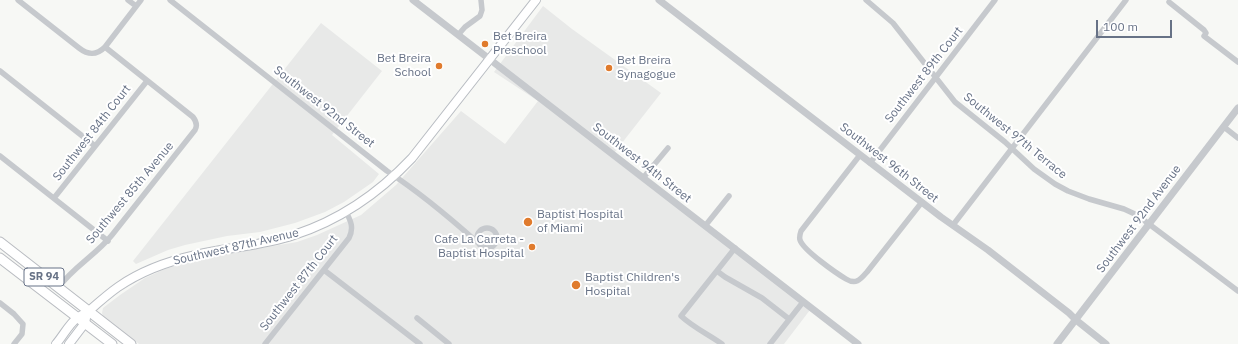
<!DOCTYPE html>
<html>
<head>
<meta charset="utf-8">
<style>
  body { margin:0 }
  #map { position:relative; width:1238px; height:344px; overflow:hidden; background:#f7f8f5; font-family:"IBM Plex Sans",sans-serif }
  canvas { display:block }
  .scale { position:absolute; left:1096px; top:20px; width:76px; height:18px; box-sizing:border-box; border:2px solid #677286; border-top:0; padding-left:5px; font-size:12px; line-height:14px; white-space:nowrap; color:#677286; -webkit-text-stroke:3px #fff; paint-order:stroke }
</style>
</head>
<body>
<div id="map">
<canvas width="1238" height="344"></canvas>
<div class="scale">100 m</div>
</div>
<script>
const context = document.querySelector('canvas').getContext('2d');
context.lineJoin = 'round';
function fill(path, color) { context.fillStyle = color; context.fill(path, 'evenodd'); }
function strokePath(path, color, width, dash) { context.strokeStyle = color; context.lineWidth = width; context.lineCap = dash ? 'butt' : 'round'; context.setLineDash(dash || []); context.stroke(path); }
function write(font, color, halo, rows, align = 'center') {
  context.font = font + ' "IBM Plex Sans",sans-serif'; context.lineWidth = 4; context.setLineDash([]); context.textBaseline = 'middle'; context.strokeStyle = halo; context.fillStyle = color; for (const [text, x, y, turn = 0] of rows) {
    context.save(); context.translate(x, y); context.rotate((+turn || 0) * Math.PI / 180); context.textAlign = isNaN(turn) ? turn : align; if (halo) context.strokeText(text, 0, 0); context.fillText(text, 0, 0); context.restore();
  }
}
fill(new Path2D(`
  M 543,6 L 572,29 L 661,93 L 611,157 L 810,310 L 784,344 L 139,344 L 103,316 L 102,313 L 103,308 L 120,295 L 145,278 L 165,269 L 202,258 L 297,242 L 317,235 L 361,215 L 396,185 L 461,111 L 505,144 L 538,101 L 494,72 Z
  M 321,23 L 382,71 L 332,135 L 379,174 L 373,182 L 344,202 L 325,212 L 295,223 L 260,232 L 227,236 L 185,245 L 168,250 L 136,264 L 133,261 Z`), '#e8e9e8');
const secondary = new Path2D(`
  M 56,344 C 63,336 69,324 77,318 C 81,315 86,313 90,310 C 99,302 108,294 118,287 C 141,271 169,261 196,255 C 229,247 262,246 294,235 C 340,220 379,193 412,158 L 536,0
  M 69,344 L 85,323 L 86,318`);
const primary = new Path2D(`
  M 0,242 L 131,344
  M 0,258 L 112,344`);
strokePath(secondary, '#b8bcc2', 10);
strokePath(primary, '#b9bcc1', 11);
strokePath(new Path2D(`
  M 18,0 L 79,48 C 88,55 96,56 105,47 L 141,0
  M 128,0 L 136,6
  M 170,0 L 387,171 C 419,192 449,217 477,242
  M 866,0 L 893,23 L 955,102 L 1005,142 L 1034,169 L 1055,184 L 1068,191 L 1089,199 L 1124,209 L 1137,215 L 1238,291
  M 1169,2 L 1204,30 L 1206,33 L 1204,36 L 1238,62
  M 458,35 L 465,27 L 480,16 L 482,10 L 481,0
  M 0,71 L 95,146
  M 1224,127 L 1238,138
  M 860,155 L 801,231 C 800,234 799,237 800,240 C 803,250 836,273 846,279 C 856,285 860,280 867,272 L 922,202
  M 0,156 L 108,241
  M 870,163 L 995,0
  M 643,178 L 668,148
  M 54,198 L 147,81
  M 953,225 L 1126,0
  M 705,226 L 729,196
  M477 238a10 10 0 1 1 20 0a10 10 0 1 1-20 0Z
  M 324,270 L 420,344
  M 717,271 L 725,277 L 762,298 L 789,319
  M 58,288 C 73,267 96,255 112,235 L 195,130 C 198,125 196,121 193,117 L 105,47
  M 0,303 L 14,314 L 23,324 L 22,334 L 14,344
  M 417,318 L 449,344
  M 265,344 L 349,238 C 354,228 351,221 346,212
  M 722,344 C 708,334 694,328 681,316 L 735,248
  M 770,344 L 803,302`), '#c6c9cd', 5.5);
strokePath(new Path2D(`
  M 413,0 L 858,344
  M 659,0 L 941,217 L 988,250 L 1069,313 L 1076,320 L 1106,344
  M 1057,344 L 1238,108`), '#c6c9cd', 7);
strokePath(secondary, '#fff', 8);
strokePath(primary, '#fff', 9);
for (const [x, y, r, color] of [
  [485,44,4,"#e07b2d"],
  [439,66,4,"#e07b2d"],
  [609,68,4,"#e07b2d"],
  [528,222,5,"#e07b2d"],
  [532,247,4,"#e07b2d"],
  [576,285,5,"#e07b2d"]
]) { const dot = new Path2D(); dot.arc(x, y, r, 0, 2 * Math.PI); context.fillStyle = color; context.fill(dot); strokePath(dot, '#fff', 1.5); }
for (const [x, y, w] of [
  [44,277,40]
]) { const box = new Path2D(); box.roundRect(x - w / 2, y - 9, w, 18, 3); context.fillStyle = '#fff'; context.fill(box); strokePath(box, '#677286', 1); }
write('bold 11px', '#677286', null, [
  ["SR 94",44,277]
]);
write('12px', '#677286', '#fff', [
  ["Bet Breira",493,37],
  ["Preschool",493,51],
  ["Bet Breira",431,59,"right"],
  ["School",431,73,"right"],
  ["Bet Breira",617,61],
  ["Synagogue",617,75],
  ["Baptist Hospital",537,215],
  ["of Miami",537,229],
  ["Cafe La Carreta -",524,240,"right"],
  ["Baptist Hospital",524,254,"right"],
  ["Baptist Children's",585,278],
  ["Hospital",585,292]
], 'left');
write('12px', '#677286', '#fff', [
  ["Southwest 89th Court",924,75,-52],
  ["Southwest 92nd Street",324,107,38],
  ["Southwest 84th Court",92,133,-52],
  ["Southwest 97th Terrace",1015,136,39],
  ["Southwest 94th Street",642,163,38],
  ["Southwest 96th Street",889,163,38],
  ["Southwest 85th Avenue",130,193,-50],
  ["Southwest 92nd Avenue",1139,219,-53],
  ["Southwest 87th Avenue",236,247,-13],
  ["Southwest 87th Court",299,283,-52]
]);
</script>
</body>
</html>
